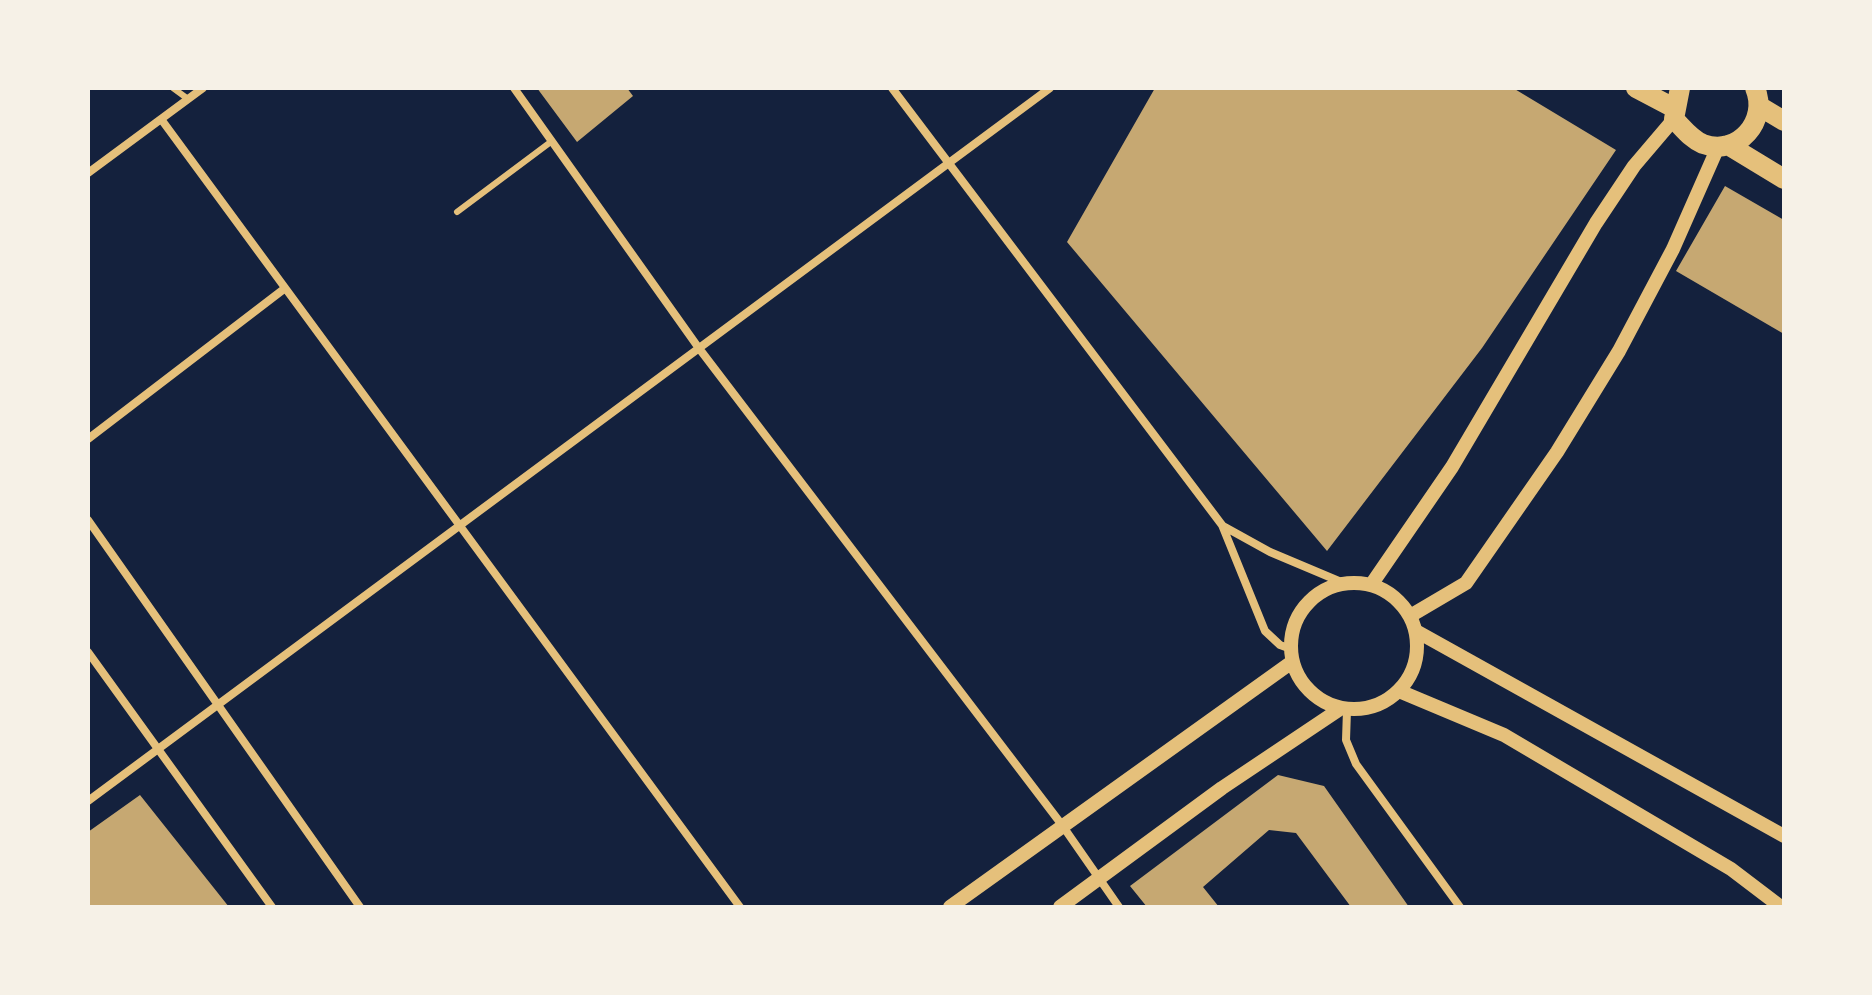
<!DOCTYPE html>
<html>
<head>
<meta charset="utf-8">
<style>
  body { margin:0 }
  #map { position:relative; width:1872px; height:995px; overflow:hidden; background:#14213d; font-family:"Exo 2",sans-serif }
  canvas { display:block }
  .frame { position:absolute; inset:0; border:90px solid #f6f1e7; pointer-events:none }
</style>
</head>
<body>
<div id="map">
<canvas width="1872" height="995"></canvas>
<div class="frame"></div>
</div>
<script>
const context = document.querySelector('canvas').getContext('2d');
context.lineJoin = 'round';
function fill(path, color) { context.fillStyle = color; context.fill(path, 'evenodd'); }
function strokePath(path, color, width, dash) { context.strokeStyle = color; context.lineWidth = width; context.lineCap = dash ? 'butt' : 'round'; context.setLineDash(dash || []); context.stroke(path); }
fill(new Path2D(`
  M 537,88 L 627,88 L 633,96 L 577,142 Z
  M 1155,88 L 1513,88 L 1616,150 L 1482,348 L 1327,551 L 1067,242 Z
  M 1725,186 L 1784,220 L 1784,334 L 1676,271 Z
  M 1278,775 L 1324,786 L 1409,907 L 1351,907 L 1296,833 L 1269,830 L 1203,887 L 1219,907 L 1147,907 L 1130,886 Z
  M 140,795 L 229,907 L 88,907 L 88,832 Z`), '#c6a872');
strokePath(new Path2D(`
  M 173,88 L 188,99
  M 457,212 L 552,141`), '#e5c07b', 6);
strokePath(new Path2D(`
  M 514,88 L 698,347 L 1062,825 L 1119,907
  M 892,88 L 1222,525 L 1265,631 L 1280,645 L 1291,649
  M 161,119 L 740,907
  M 88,173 L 203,88
  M 88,439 L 284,289
  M 88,520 L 360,907
  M 1223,526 L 1270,552 L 1346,584
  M 88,652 L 272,907
  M 1347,710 L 1346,740 L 1356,764 L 1460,907
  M 88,801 L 1050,88`), '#e5c07b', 8);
strokePath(new Path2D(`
  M1291 646a63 63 0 1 1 126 0a63 63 0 1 1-126 0Z
  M 1371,585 L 1452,467 L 1596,223 L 1634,166 L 1674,119
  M 1410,616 L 1466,583 L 1557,452 L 1619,351 L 1673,249 L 1718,147
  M 1416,631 L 1784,836
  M 1399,691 L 1504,735 L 1731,869 L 1781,907
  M 950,907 L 1292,662
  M 1060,907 L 1222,788 L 1340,709`), '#e5c07b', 14);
strokePath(new Path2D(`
  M 1636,88 L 1674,108
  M 1680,88 L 1674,119 C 1683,128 1691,139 1703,144 C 1738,157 1769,120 1755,88
  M 1759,106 L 1784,121
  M 1728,145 L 1784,179`), '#e5c07b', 20);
</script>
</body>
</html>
